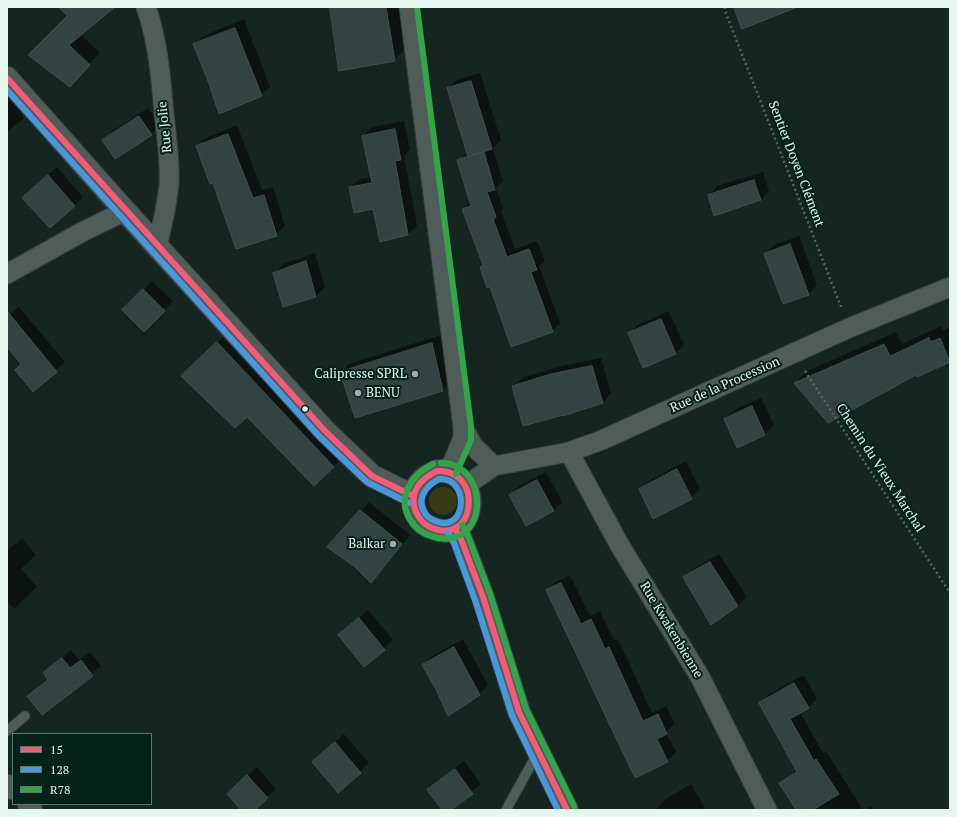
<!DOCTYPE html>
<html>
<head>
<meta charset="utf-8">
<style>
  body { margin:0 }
  #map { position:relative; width:957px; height:817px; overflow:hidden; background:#152620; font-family:"PT Serif",serif }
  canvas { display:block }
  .frame { position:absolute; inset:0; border:8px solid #e5f6ef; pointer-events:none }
  .legend { position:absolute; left:12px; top:733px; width:140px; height:72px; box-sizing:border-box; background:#052219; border:1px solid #5f776f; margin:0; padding:5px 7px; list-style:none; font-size:12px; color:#e5f6ef }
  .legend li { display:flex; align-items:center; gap:8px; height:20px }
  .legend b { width:20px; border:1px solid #5f776f }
</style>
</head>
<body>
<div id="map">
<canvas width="957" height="817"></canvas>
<div class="frame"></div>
<ul class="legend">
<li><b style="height:5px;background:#f75a77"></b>15</li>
<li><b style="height:5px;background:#4699e1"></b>128</li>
<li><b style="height:5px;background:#30a649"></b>R78</li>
</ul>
</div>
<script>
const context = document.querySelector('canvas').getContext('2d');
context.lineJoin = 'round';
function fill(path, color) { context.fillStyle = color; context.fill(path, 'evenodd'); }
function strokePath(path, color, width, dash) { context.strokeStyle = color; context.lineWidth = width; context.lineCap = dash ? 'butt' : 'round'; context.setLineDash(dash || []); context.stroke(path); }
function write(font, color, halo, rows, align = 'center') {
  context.font = font + ' "PT Serif",serif'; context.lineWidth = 4; context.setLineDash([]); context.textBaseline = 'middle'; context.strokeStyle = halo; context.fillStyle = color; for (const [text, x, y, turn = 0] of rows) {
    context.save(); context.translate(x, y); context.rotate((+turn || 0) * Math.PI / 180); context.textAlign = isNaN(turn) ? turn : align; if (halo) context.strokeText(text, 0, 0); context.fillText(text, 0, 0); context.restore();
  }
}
fill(new Path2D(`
  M429 501a14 14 0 1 1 28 0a14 14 0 1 1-28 0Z`), '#373b14');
fill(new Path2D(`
  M 60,7 L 113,7 L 80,34 L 100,53 L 70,85 L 68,16 Z
  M 331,7 L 399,7 L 406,48 L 394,60 Z
  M 244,19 L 270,87 L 261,95 L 208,78 L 194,45 L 203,36 Z
  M 480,73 L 501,140 L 493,148 L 503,181 L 496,188 L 503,208 L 501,211 L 515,249 L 537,241 L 545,261 L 539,266 L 560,323 L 552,331 L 490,286 L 481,267 L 484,264 L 463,209 L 471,201 L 458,161 L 468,152 L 448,88 L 457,80 Z
  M 7,94 L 24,118 L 7,132 Z
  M 148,108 L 160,126 L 151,134 L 103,140 L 112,131 Z
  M 404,121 L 410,150 L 404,156 L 417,226 L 408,234 L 380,241 L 374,208 L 350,188 L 359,179 L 371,177 L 363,136 L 372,127 Z
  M 237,125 L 262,190 L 273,187 L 285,226 L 276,235 L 214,181 L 197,146 L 206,138 Z
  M 57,167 L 83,197 L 75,206 L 32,189 Z
  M 763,172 L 769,191 L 761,200 L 709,195 L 717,186 Z
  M 799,236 L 817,285 L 809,294 L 766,254 L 774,245 Z
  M 315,253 L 325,287 L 316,296 L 283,306 L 274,273 L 283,264 Z
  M 152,281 L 173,301 L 144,331 L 123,310 Z
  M 19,307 L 65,362 L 33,390 L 22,364 L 7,345 L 7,317 Z
  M 669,311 L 684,345 L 675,354 L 629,333 L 638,325 Z
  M 941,326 L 943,331 L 950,327 L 950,361 L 917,376 L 916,373 L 795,383 L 807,371 L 896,332 L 902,344 Z
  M 229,332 L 345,455 L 314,485 L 247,416 L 193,365 Z
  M 441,335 L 452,381 L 443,390 L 356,417 L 341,373 L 349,364 Z
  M 601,358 L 611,393 L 603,402 L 513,387 L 522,378 L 561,366 Z
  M 761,398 L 774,425 L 765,434 L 738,447 L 725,419 L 734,410 Z
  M 686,461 L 700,489 L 691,498 L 640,489 L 649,481 Z
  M 546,472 L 562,502 L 553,511 L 510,495 L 519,486 Z
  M 369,502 L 410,535 L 371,582 L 361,511 Z
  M 22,538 L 36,555 L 21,569 L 37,587 L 14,609 L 7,601 L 7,551 Z
  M 719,554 L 747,597 L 738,606 L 712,623 L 685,578 L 693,569 Z
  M 570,575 L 590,616 L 600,611 L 614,641 L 618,639 L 652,713 L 666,706 L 675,724 L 666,732 L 676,752 L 667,761 L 547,590 L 556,582 Z
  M 368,610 L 393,640 L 364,666 L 339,635 Z
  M 463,639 L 488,685 L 479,694 L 437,688 L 423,665 L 432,656 Z
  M 71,650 L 79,660 L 90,652 L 101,666 L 42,714 L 29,696 L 49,678 L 44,673 Z
  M 804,675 L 817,699 L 808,708 L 800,712 L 823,753 L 826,751 L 863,810 L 797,810 L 780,784 L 797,770 L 760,703 L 769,694 Z
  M 344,734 L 369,763 L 338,791 L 313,762 Z
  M 464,761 L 481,784 L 450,810 L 444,810 L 429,790 Z
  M 257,767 L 276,789 L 254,810 L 242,810 L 237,785 Z
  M 691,784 L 706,810 L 656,810 L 664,800 Z
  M 871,806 L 873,810 L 865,810 Z`), '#0007');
const building = new Path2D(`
  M 59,7 L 115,7 L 69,45 L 90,65 L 70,87 L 28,55 L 67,16 Z
  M 330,7 L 386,7 L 395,61 L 339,71 Z
  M 734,7 L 795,7 L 795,8 L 742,29 Z
  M 235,28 L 262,96 L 219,114 L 207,78 L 193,44 Z
  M 471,81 L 492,149 L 468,157 L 447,88 Z
  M 139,116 L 152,135 L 115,159 L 102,140 Z
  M 395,129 L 401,160 L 395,161 L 408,235 L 380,242 L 373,209 L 354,213 L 349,187 L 372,183 L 362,136 Z
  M 228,134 L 253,198 L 264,195 L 277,236 L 236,249 L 213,183 L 210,184 L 196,146 Z
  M 484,152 L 495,190 L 487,192 L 496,217 L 493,219 L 507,257 L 529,249 L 537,270 L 531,272 L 553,332 L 511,347 L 490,287 L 487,288 L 480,267 L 483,265 L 462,209 L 471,206 L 457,160 Z
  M 48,175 L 75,206 L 50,228 L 22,198 Z
  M 754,180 L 761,200 L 714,216 L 708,195 Z
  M 790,244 L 809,295 L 783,304 L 764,254 Z
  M 306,261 L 316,297 L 283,307 L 273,273 Z
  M 143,289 L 165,311 L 144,332 L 122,310 Z
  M 7,311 L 57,372 L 33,392 L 15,370 L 21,364 L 7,347 Z
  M 661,319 L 676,354 L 643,368 L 628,333 Z
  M 929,338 L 931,342 L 940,338 L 950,362 L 917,377 L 916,375 L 828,423 L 794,383 L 884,344 L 890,356 Z
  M 217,342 L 334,467 L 314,486 L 247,417 L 235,428 L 181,376 Z
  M 432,343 L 443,391 L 355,418 L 340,372 Z
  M 592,366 L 603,403 L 563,416 L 563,415 L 523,426 L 512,386 L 551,374 Z
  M 752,406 L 765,435 L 737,448 L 724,419 Z
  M 677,469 L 692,499 L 653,519 L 639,489 Z
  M 537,480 L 554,511 L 526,526 L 509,495 Z
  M 360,510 L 402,544 L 371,583 L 354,566 L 327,547 Z
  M 710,562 L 738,606 L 711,625 L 683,577 Z
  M 561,583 L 581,624 L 591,619 L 605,649 L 609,647 L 643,721 L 658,714 L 667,734 L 657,739 L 668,762 L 635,778 L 546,590 Z
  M 359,618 L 385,650 L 364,667 L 338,635 Z
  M 454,647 L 480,695 L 448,716 L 436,689 L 422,665 Z
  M 62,658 L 70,668 L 81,660 L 93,676 L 42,715 L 27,696 L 48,680 L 43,673 Z
  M 794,683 L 809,708 L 790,719 L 814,761 L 816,759 L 839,794 L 813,810 L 796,810 L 779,783 L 797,772 L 759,703 Z
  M 335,742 L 361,773 L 338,793 L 312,762 Z
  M 455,769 L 473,794 L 451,810 L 442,810 L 427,790 Z
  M 247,775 L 268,798 L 255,810 L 241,810 L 227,794 Z`);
fill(building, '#334341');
strokePath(building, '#414f4d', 1);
const service = new Path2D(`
  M 7,731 L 25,716
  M 506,810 L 537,754`);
const minor = new Path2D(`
  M 146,7 C 158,41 161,78 164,114 C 167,137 170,161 169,184 C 167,206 162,226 157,247
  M 409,7 L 463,427 L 463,438 L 449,471
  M 7,274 L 82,232 L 125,211
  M 463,427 L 473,446 L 494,466
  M 569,452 L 619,544 L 700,677 L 767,810
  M 465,486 L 494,466 L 569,452 L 602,440 L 849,328 L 950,287
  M 7,784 L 13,790
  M 27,804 L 33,810`);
const tertiary = new Path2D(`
  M 7,78 L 125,211 L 325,431 L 372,476 L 413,496
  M 437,471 C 441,471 446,470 449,472 C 483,484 473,542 435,529 C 428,527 421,523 418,517 C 407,495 416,480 437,471 Z
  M 455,529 L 461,539 L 483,597 L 519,712 L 567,810`);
strokePath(service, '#34413b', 11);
strokePath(minor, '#34413b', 21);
strokePath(tertiary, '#34413b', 24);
strokePath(new Path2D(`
  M 725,7 L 725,11 L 842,309
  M 805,371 L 950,593`), '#596461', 2.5, [2, 3]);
strokePath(service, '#505c57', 9);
strokePath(minor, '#505c57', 19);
strokePath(tertiary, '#505c57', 22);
strokePath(new Path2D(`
  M 7,78 L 325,431 L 372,476 L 413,496
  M 437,471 C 486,469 475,551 428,526 C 422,523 419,518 416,512 C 408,493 420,479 437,471 Z
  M 455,529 L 461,539 L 483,597 L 519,712 L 567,810`), '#f75a77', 6);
strokePath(new Path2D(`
  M 7,90 L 319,436 L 367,482 L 409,503
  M 439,479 C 473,477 466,543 428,517 C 414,502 424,487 439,479 Z
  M 448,533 L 454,543 L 475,600 L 512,715 L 558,810`), '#4699e1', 6);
strokePath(new Path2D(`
  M 417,7 L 471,426 L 471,440 L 456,474
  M 433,464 C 410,476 393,502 415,526 C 421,533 430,536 439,538 C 491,545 488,463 441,463
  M 462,525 L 468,536 L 490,594 L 526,709 L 574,806`), '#30a649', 6);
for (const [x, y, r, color] of [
  [415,374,4,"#9cada7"],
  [358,393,4,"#9cada7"],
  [305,409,3.5,"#e5f6ef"],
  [393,544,4,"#9cada7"]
]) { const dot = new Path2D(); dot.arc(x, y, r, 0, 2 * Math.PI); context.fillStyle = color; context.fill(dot); strokePath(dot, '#052219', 1.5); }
write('13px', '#e5f6ef', '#052219', [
  ["Rue Jolie",165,127,-96],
  ["Sentier Doyen Clément",796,164,69],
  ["Rue de la Procession",725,385,-24],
  ["Chemin du Vieux Marchal",880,468,57],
  ["Rue Kwakenbienne",671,630,59]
]);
write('13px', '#e5f6ef', '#052219', [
  ["Calipresse SPRL",407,374],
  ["BENU",366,393,"left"],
  ["Balkar",385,544]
], 'right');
</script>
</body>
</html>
